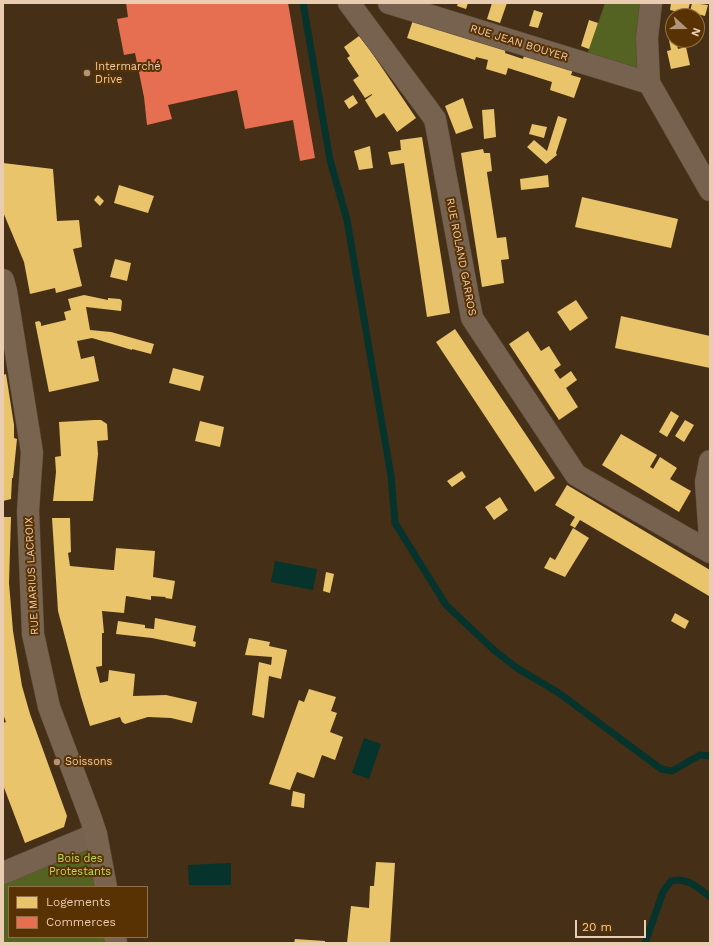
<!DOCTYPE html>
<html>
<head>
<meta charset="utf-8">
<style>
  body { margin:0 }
  #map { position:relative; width:713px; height:946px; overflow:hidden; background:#453017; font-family:"Work Sans",sans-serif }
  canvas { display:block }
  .frame { position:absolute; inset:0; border:4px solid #eaccb1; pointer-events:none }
  .legend { position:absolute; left:8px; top:886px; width:140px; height:52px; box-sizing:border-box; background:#593203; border:1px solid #937049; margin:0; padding:5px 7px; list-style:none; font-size:12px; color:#eaccb1 }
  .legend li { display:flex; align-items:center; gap:8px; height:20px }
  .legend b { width:20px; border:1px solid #937049 }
  .north { position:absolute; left:665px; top:8px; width:40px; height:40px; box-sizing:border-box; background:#593203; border:1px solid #937049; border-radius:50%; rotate:111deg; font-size:11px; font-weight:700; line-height:16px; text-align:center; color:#eaccb1 }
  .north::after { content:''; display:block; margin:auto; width:14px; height:18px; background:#b0957b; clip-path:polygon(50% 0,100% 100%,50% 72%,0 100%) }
  .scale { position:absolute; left:575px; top:920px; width:71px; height:18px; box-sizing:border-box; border:2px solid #eaccb1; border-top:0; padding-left:5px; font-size:12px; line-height:14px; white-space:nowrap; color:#eaccb1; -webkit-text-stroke:3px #593203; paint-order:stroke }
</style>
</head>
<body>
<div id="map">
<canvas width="713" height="946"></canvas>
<div class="frame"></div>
<ul class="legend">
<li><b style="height:11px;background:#e9c46a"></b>Logements</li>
<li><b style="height:11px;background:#e76f51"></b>Commerces</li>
</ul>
<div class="north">N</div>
<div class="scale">20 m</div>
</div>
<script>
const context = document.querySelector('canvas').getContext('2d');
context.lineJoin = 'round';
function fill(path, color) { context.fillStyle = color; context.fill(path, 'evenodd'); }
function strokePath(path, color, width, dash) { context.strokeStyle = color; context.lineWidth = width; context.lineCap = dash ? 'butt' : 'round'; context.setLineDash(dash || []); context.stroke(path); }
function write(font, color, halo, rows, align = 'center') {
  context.font = font + ' "Work Sans",sans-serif'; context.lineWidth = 4; context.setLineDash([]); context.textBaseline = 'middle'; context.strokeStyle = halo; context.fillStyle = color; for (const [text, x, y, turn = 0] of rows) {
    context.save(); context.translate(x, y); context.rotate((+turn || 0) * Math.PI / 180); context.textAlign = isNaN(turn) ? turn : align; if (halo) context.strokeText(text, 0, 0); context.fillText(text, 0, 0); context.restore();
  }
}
fill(new Path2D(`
  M 605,3 L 651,3 L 649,83 L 585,64 L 589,49 Z
  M 96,834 L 106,887 L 9,887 L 9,937 L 115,937 L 116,943 L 3,943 L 3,873 Z`), '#546222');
fill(new Path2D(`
  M 275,561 L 317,569 L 313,590 L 271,582 Z
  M 364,738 L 381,744 L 369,779 L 352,773 Z
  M 231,863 L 231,885 L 189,885 L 188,865 Z`), '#06332c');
fill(new Path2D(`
  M 458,3 L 468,3 L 466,9 L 457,6 Z
  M 492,3 L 507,3 L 500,23 L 487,19 Z
  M 671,3 L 690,3 L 687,14 L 670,10 Z
  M 692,3 L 708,5 L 705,16 L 690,12 Z
  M 534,10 L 543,13 L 538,28 L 529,26 Z
  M 414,17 L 506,46 L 505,53 L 523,59 L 525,52 L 574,67 L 571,75 L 581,78 L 574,98 L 550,90 L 552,82 L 508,68 L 506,75 L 486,69 L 488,60 L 476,57 L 475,60 L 407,38 Z
  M 589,20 L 598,23 L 589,49 L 581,46 Z
  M 359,36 L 370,50 L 416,118 L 397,132 L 384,113 L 376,118 L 365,100 L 372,95 L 372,94 L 365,98 L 353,80 L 359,76 L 347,58 L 350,56 L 344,47 Z
  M 669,40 L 676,41 L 678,49 L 686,47 L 690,65 L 671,69 L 667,51 L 671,50 Z
  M 353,95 L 358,103 L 349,109 L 344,101 Z
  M 463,98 L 473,128 L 456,134 L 445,106 Z
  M 494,109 L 496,137 L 484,139 L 482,110 Z
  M 558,116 L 567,119 L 556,153 L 557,155 L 546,164 L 527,147 L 534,140 L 547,151 Z
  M 532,124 L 547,127 L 544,138 L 529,134 Z
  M 422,137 L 450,313 L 427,317 L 404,163 L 391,165 L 388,152 L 401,150 L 400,140 Z
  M 370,146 L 373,168 L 359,170 L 354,151 Z
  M 483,149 L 484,153 L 490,153 L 492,171 L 487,172 L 487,173 L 497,238 L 506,237 L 509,259 L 501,260 L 504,283 L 482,287 L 461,153 Z
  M 3,163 L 53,169 L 57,221 L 79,220 L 82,247 L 73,249 L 82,286 L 56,293 L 55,288 L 30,294 L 24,262 L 3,212 Z
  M 548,175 L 549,187 L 521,190 L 520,179 Z
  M 119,185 L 154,196 L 148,213 L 114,203 Z
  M 98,195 L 104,201 L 100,206 L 94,200 Z
  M 582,197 L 678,219 L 671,248 L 575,227 Z
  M 115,259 L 131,263 L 127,281 L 110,277 Z
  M 84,295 L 108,300 L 108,298 L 120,299 L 122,301 L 121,311 L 86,307 L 90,330 L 111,332 L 154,344 L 151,354 L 132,349 L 132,350 L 92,338 L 77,341 L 81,359 L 94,356 L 99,381 L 49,392 L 35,322 L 39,321 L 41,323 L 41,326 L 66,320 L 64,312 L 71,310 L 68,299 Z
  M 576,300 L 588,318 L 570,331 L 557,312 Z
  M 621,316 L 710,336 L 710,368 L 615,348 Z
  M 455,329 L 555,478 L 535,492 L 436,342 Z
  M 528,331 L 541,351 L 549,346 L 561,365 L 554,370 L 560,379 L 571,371 L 577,380 L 566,388 L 578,407 L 559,420 L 509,344 Z
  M 173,368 L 204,376 L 200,391 L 169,383 Z
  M 6,374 L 14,425 L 14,438 L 17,439 L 13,478 L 12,478 L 11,499 L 3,501 L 3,375 Z
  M 671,411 L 679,416 L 667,437 L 659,432 Z
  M 95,420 L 101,420 L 107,424 L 108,440 L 97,441 L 98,454 L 93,501 L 53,501 L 56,472 L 55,457 L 61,456 L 59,422 Z
  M 685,420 L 694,425 L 684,442 L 675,436 Z
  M 200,421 L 224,427 L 220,447 L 195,441 Z
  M 621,434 L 657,455 L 650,467 L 652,468 L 653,469 L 660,457 L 677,468 L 670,479 L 691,491 L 679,512 L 602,465 Z
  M 462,471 L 466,477 L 452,487 L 447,481 Z
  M 567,485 L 710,570 L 710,593 L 709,596 L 580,520 L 575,528 L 570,525 L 575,517 L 555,505 Z
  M 500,497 L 508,510 L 494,520 L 485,507 Z
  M 3,517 L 11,517 L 9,583 L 13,631 L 22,686 L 30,714 L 67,816 L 64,827 L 25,843 L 3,785 L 3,723 L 6,722 L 3,714 Z
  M 52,518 L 70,518 L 71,552 L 68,553 L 70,566 L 112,570 L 114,570 L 116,548 L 155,551 L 153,577 L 175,581 L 172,599 L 165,598 L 166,597 L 151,596 L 151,600 L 126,596 L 124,613 L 102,611 L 104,633 L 102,633 L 102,666 L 96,667 L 100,683 L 108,681 L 109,670 L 135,674 L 133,696 L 166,695 L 197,702 L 192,723 L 171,718 L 148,717 L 125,724 L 122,722 L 120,717 L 90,726 L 81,697 L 58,611 Z
  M 573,528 L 589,538 L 565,577 L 544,568 L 550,557 L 555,560 Z
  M 326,572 L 334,574 L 330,593 L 323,591 Z
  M 675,613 L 689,621 L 685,629 L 671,621 Z
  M 155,618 L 196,626 L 193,641 L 196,642 L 195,647 L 152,638 L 116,634 L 118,621 L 145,625 L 145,628 L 154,629 Z
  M 249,638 L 270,642 L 269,646 L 287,650 L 281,679 L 269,676 L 264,718 L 252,715 L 259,662 L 271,665 L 272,657 L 245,655 Z
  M 309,689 L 336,697 L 331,711 L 337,713 L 330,732 L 343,737 L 335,760 L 322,755 L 314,778 L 297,772 L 290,790 L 269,784 L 299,700 L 304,702 Z
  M 293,791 L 305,794 L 304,808 L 291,806 Z
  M 376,862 L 395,863 L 390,943 L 347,943 L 351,906 L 369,908 L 370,886 L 374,886 Z
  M 295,939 L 325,941 L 325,943 L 294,943 Z`), '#e9c46a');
fill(new Path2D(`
  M 126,3 L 288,3 L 315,158 L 300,161 L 293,120 L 245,129 L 237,90 L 168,105 L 172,119 L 147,125 L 144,97 L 135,53 L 124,55 L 117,19 L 128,17 Z`), '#e76f51');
strokePath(new Path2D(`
  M 303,3 L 330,160 L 347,220 L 391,476 L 395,523 L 446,605 L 495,651 L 517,668 L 559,693 L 661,769 L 672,771 L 700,755 L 710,756
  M 645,943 L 663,892 L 671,881 C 688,877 697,887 710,897`), '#06332c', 7);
const minor = new Path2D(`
  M 349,3 L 435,119 L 472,318 L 576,475 L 710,552
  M 389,3 L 649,83
  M 651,3 L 647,38 L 649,83 L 710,190
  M 710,461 L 706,482 L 710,540
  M 3,873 L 96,834`);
const major = new Path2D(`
  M 3,280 L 6,291 L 32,452 L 28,511 L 33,634 L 49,707 L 90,816 L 96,834 L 106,887
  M 115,937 L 116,943`);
strokePath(minor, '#5b4a37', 23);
strokePath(major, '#5b4a37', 23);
strokePath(minor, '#76624e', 22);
strokePath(major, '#78644f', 22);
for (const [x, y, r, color] of [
  [87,73,4,"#b0957b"],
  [57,762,4,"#b0957b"]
]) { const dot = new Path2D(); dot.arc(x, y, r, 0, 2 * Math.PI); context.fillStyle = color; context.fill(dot); strokePath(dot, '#593203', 1.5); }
write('11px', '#eaccb1', '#593203', [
  ["RUE JEAN BOUYER",519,43,17],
  ["RUE ROLAND GARROS",461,257,79],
  ["RUE MARIUS LACROIX",32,576,-93]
]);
write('11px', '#eaccb1', '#593203', [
  ["Intermarché",95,67],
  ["Drive",95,80],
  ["Soissons",65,762]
], 'left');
write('11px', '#b8df5c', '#593203', [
  ["Bois des",80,859],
  ["Protestants",80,872]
]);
</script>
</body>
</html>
